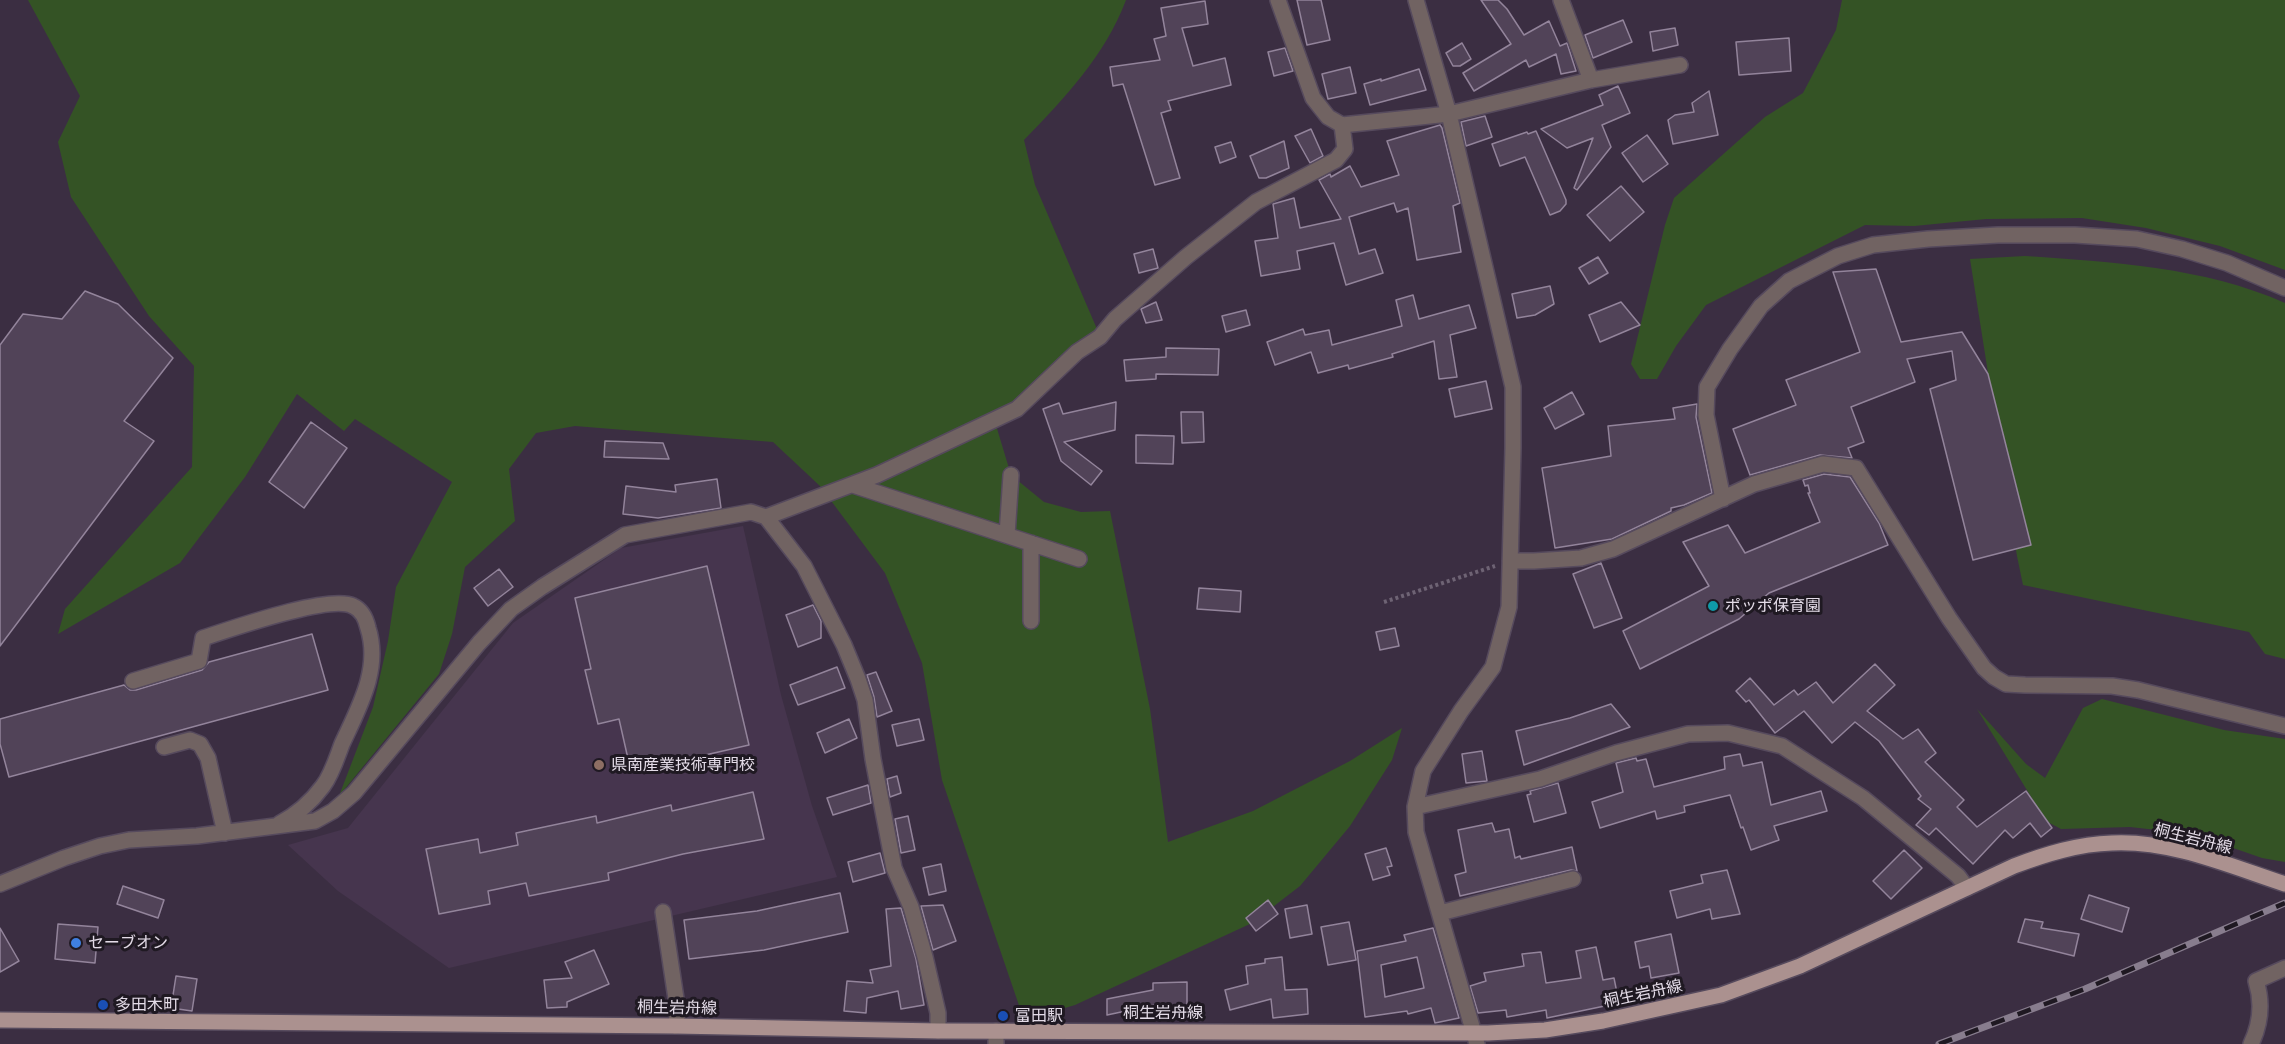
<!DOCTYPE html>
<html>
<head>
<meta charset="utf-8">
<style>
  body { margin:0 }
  canvas { display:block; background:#3b2e42 }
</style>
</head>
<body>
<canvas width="2285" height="1044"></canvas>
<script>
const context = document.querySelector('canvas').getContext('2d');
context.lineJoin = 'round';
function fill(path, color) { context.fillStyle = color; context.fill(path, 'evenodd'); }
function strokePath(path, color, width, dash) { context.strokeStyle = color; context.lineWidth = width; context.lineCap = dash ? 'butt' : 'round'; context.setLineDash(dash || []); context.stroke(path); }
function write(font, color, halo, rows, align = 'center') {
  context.font = font + ' Mulish,"Noto Sans JP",sans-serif'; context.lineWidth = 6; context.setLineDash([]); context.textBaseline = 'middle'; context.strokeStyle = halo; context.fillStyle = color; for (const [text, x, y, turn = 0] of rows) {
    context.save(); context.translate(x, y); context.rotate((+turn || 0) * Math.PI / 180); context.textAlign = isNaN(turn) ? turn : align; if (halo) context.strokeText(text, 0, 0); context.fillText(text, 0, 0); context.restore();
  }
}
fill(new Path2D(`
  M 743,526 L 781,695 L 812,806 L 837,877 L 449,968 L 338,891 L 288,845 L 348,828 L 513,623 L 621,548 Z`), '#46354e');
fill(new Path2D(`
  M 28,0 L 1126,0 C 1106,54 1064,99 1024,140 L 1035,185 L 1097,329 L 995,422 L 1011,475 L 1044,502 L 1081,512 L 1110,511 L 1150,709 L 1168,842 L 1253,811 L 1350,761 L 1402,728 L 1392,760 L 1350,826 L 1300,886 L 1252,923 L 1075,1005 L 1024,1020 L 942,780 L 922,663 L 885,573 L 820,486 L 773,442 L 575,426 L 536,433 L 509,469 L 515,521 L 465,567 L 452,634 L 439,674 L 339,796 L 373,707 L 388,641 L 396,587 L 452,482 L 355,419 L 344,431 L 297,394 L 245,477 L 180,563 L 58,634 L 65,609 L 192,467 L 194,366 L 149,316 L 71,197 L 58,142 L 80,96 Z
  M 1842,0 L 2285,0 L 2285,270 L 2220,246 L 2146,228 L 2082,218 L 1986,219 L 1914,226 L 1865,225 L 1706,305 L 1676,346 L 1657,379 L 1640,379 L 1631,364 L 1665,225 L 1674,198 L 1765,117 L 1803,93 L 1836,30 Z
  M 2025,256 C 2111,262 2205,267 2285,303 L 2285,659 L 2265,654 L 2249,632 L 2023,585 L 2017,556 L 1970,259 Z
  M 2102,699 L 2224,730 L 2285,739 L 2285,862 L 2262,858 L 2193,834 L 2130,827 L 2061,829 L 2046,821 L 1977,709 L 2026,764 L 2045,778 L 2083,708 Z`), '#345325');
const building = new Path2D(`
  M 1297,0 L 1321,0 L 1330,40 L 1307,45 Z
  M 1481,0 L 1498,0 L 1507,9 L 1524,35 L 1549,21 L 1560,46 L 1567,43 L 1576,71 L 1561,74 L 1556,54 L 1529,67 L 1526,60 L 1474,91 L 1463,73 L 1511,44 Z
  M 1205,1 L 1208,24 L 1182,28 L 1193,66 L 1225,58 L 1231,85 L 1168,101 L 1171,110 L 1161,113 L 1180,178 L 1155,185 L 1123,84 L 1113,86 L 1110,67 L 1160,60 L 1154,39 L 1166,36 L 1161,8 Z
  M 1623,20 L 1632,42 L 1593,58 L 1585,35 Z
  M 1675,28 L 1678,45 L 1653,51 L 1650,32 Z
  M 1789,38 L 1791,71 L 1739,75 L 1736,42 Z
  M 1462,43 L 1471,59 L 1460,66 L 1453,66 L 1446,53 Z
  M 1285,48 L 1293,71 L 1274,76 L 1268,52 Z
  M 1350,67 L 1356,93 L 1328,99 L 1322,74 Z
  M 1419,69 L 1426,90 L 1370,105 L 1364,84 L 1381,79 L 1381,81 Z
  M 1618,86 L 1630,113 L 1602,125 L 1611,147 L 1577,190 L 1574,188 L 1593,138 L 1567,148 L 1541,129 L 1603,105 L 1599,95 Z
  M 1709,91 L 1718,135 L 1673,144 L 1668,120 L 1675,115 L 1694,112 L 1692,103 Z
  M 1485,116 L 1492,137 L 1466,146 L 1461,122 Z
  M 1440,125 L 1442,128 L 1460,203 L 1453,206 L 1461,252 L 1417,260 L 1408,208 L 1397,212 L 1394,203 L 1349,217 L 1359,254 L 1375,249 L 1383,273 L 1346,285 L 1334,243 L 1297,251 L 1300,269 L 1261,276 L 1255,241 L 1278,238 L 1273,204 L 1294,198 L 1300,228 L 1341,219 L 1319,180 L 1330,174 L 1331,177 L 1350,166 L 1361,187 L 1399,175 L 1387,141 Z
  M 1311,129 L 1323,156 L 1310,163 L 1295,136 Z
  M 1536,131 L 1566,200 L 1566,204 L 1560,211 L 1550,215 L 1525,157 L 1500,166 L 1492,144 L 1527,132 L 1528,134 Z
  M 1647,135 L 1668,164 L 1643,182 L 1622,153 Z
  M 1284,141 L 1289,168 L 1266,178 L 1259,178 L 1250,156 Z
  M 1231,142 L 1236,157 L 1220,163 L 1215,147 Z
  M 1621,186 L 1644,212 L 1610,241 L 1587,215 Z
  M 1153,249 L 1158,268 L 1139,273 L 1134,254 Z
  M 1598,257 L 1608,273 L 1589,284 L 1579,268 Z
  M 1876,269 L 1901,342 L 1962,332 L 1988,374 L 2031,545 L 1973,560 L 1930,389 L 1956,380 L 1952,351 L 1907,359 L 1915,382 L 1851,407 L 1864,442 L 1848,448 L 1852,458 L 1820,455 L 1750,475 L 1733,429 L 1796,405 L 1786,380 L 1860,352 L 1833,272 Z
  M 1550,286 L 1554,304 L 1535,315 L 1517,318 L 1512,294 Z
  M 85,291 L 118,304 L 173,358 L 124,421 L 154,441 L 0,646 L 0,345 L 23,314 L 62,319 Z
  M 1413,295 L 1419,319 L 1469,305 L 1476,328 L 1450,335 L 1457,377 L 1439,379 L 1434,341 L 1392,354 L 1393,357 L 1349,369 L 1348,365 L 1318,373 L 1311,352 L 1275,365 L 1267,342 L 1303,329 L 1305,335 L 1329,330 L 1332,345 L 1402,326 L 1396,300 Z
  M 1156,302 L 1162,320 L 1146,323 L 1141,309 Z
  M 1621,302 L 1640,325 L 1600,342 L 1589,315 Z
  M 1246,310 L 1250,325 L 1226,332 L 1222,316 Z
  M 1166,348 L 1219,349 L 1218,375 L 1156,374 L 1156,379 L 1126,381 L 1124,360 L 1166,357 Z
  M 1486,381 L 1492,409 L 1455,417 L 1449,389 Z
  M 1572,392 L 1584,414 L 1555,429 L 1544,408 Z
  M 1116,402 L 1115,430 L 1064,442 L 1102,471 L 1091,485 L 1061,461 L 1043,409 L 1059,403 L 1063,414 Z
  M 1697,404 L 1696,417 L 1712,493 L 1684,505 L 1671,508 L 1671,511 L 1612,539 L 1555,548 L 1542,468 L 1611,456 L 1608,426 L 1675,419 L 1673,408 Z
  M 1181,412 L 1203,412 L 1204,442 L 1182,443 Z
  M 311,422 L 347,448 L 304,508 L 269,482 Z
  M 1136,435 L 1174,436 L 1173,464 L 1136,463 Z
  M 605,441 L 663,443 L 669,459 L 604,457 Z
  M 1824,474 L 1850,477 L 1879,523 L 1888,545 L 1769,593 L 1739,619 L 1640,669 L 1623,631 L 1709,586 L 1683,542 L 1728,525 L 1745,553 L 1820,522 L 1808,493 L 1810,493 L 1808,485 L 1805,486 L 1803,480 Z
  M 717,479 L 721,508 L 658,518 L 623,514 L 626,486 L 676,492 L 675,485 Z
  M 1601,563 L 1622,618 L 1594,628 L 1573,574 Z
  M 707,566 L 749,745 L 631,772 L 619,719 L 598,724 L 585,670 L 591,669 L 575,598 Z
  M 499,569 L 513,587 L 488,606 L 474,588 Z
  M 1199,588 L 1241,591 L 1240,612 L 1197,609 Z
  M 813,605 L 821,621 L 821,638 L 798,647 L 786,615 Z
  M 1395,628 L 1399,646 L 1380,650 L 1376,632 Z
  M 312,634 L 328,690 L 9,777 L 0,744 L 0,719 L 124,685 L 130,690 L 136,690 L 202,670 L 209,662 Z
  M 1875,664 L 1895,685 L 1867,711 L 1903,739 L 1918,729 L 1936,753 L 1925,762 L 1964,800 L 1957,807 L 1977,827 L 2026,791 L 2052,828 L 2041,837 L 2030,823 L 2013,838 L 2005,830 L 1973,864 L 1936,828 L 1929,835 L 1916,825 L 1931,809 L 1918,799 L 1921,796 L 1879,741 L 1855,722 L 1832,743 L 1804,711 L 1775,733 L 1749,700 L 1746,702 L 1736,691 L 1750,678 L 1774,705 L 1794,690 L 1798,695 L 1816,682 L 1833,703 Z
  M 837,667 L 845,688 L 798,705 L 790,685 Z
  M 876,672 L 892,711 L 877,717 L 874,697 L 867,675 Z
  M 1611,704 L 1630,727 L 1524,765 L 1516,731 L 1570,718 Z
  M 849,719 L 857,738 L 825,753 L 817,733 Z
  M 919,719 L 924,740 L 897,746 L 892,725 Z
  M 1482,751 L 1487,781 L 1466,783 L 1462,754 Z
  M 1740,754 L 1743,766 L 1762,762 L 1771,805 L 1821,791 L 1827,811 L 1774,826 L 1779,840 L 1751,850 L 1743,827 L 1741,828 L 1730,795 L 1684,806 L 1685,812 L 1657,819 L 1655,811 L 1600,828 L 1592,802 L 1623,792 L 1616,763 L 1636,758 L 1637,761 L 1646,759 L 1654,787 L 1725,769 L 1724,757 Z
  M 897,776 L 901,793 L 890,797 L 887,779 Z
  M 1558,783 L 1566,813 L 1534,822 L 1527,795 L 1531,794 L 1530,791 Z
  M 868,785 L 871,803 L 833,815 L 827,798 Z
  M 753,792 L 764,839 L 683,854 L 608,873 L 609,880 L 529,896 L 526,883 L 488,891 L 490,904 L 439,914 L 426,849 L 478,839 L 480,853 L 518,845 L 516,833 L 596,816 L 597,823 L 671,805 L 672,811 Z
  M 908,816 L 915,850 L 901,853 L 895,819 Z
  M 1492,823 L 1495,832 L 1509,829 L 1515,858 L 1520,856 L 1521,859 L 1572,847 L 1577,871 L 1571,870 L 1460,896 L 1455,875 L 1466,872 L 1458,830 Z
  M 1386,848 L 1392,866 L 1387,867 L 1390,875 L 1373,880 L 1365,854 Z
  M 1904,850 L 1922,868 L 1891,899 L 1873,881 Z
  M 880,853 L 885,873 L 853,882 L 848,862 Z
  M 941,864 L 946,891 L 929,895 L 923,868 Z
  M 1727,870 L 1740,914 L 1712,919 L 1710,909 L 1677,918 L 1670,891 L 1703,883 L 1701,875 Z
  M 123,886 L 164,900 L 158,918 L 117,904 Z
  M 840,893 L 848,932 L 764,950 L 689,959 L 684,920 L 757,911 Z
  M 2089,895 L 2129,908 L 2122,932 L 2081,919 Z
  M 1268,900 L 1278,914 L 1256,931 L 1246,918 Z
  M 943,905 L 956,941 L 933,950 L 921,906 Z
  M 1307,905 L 1312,934 L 1290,938 L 1285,909 Z
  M 901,908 L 916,959 L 924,1005 L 901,1009 L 898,991 L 867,998 L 866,1013 L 844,1011 L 847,981 L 873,983 L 870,970 L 891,966 L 886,909 Z
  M 2025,919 L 2043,922 L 2041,928 L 2079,934 L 2074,956 L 2018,942 Z
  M 1349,922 L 1356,960 L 1328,965 L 1321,927 Z
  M 58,924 L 98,927 L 95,963 L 55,959 Z
  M 0,928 L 19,961 L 0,972 Z
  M 1433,928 L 1459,1018 L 1435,1023 L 1431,1008 L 1408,1014 L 1407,1011 L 1365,1017 L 1357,951 L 1406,941 L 1404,935 ZM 1417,957 L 1424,988 L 1385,997 L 1381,965 Z
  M 1671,934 L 1679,973 L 1651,978 L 1649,966 L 1640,968 L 1635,942 Z
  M 1596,947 L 1603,980 L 1614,978 L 1619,1003 L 1547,1018 L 1546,1010 L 1507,1017 L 1506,1010 L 1478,1013 L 1470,986 L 1486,981 L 1484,973 L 1524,966 L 1522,954 L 1541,952 L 1546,983 L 1581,978 L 1576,951 Z
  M 594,950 L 609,984 L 567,1002 L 567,1007 L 547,1008 L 544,980 L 572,978 L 565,962 Z
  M 1282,957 L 1285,990 L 1307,989 L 1308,1014 L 1273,1018 L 1271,999 L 1230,1010 L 1225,990 L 1248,984 L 1246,966 L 1265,963 L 1265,959 Z
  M 176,976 L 197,979 L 192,1011 L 171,1008 Z
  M 1187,982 L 1187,1006 L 1171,1006 L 1171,1012 L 1154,1013 L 1154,1005 L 1107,1015 L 1107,999 L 1153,990 L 1153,983 Z`);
fill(building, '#514358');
strokePath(building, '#93849b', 1.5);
const minor = new Path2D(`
  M 1278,0 L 1313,98 L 1328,117 L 1342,125 L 1449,114 L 1591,80 L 1680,65
  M 1416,0 L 1449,114 L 1513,387 L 1513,448 L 1509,607 L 1493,667 L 1461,711 L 1423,771 L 1415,807 L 1416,832 L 1477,1044
  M 1561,0 L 1591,80
  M 853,485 L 1079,559
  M 1723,499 L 1706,415 L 1707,387 L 1730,349 L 1761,306 L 1789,281 L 1838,256 L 1873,245 L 1928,239 L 1998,235 L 2075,235 L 2137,239 L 2182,249 L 2227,263 L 2285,288
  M 766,517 L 877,475 L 1017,409 L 1077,352 L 1100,337 L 1115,319 L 1186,257 L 1256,202 L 1336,160 L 1345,149 L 1342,125
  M 1007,535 L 1011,475
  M 1510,561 L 1534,561 L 1581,558 L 1613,549 L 1754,484 L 1823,464 L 1856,468 L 1949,618 L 1984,668 L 1994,677 L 2006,684 L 2025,685 L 2112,686 L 2138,690 L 2285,726
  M 1031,621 L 1031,543
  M 133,681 L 199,661 L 203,638 C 231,629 330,594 353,606 C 362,610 366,619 368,628 C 381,669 359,707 342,744 C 337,757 332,774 323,786 C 312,801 296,815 279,824
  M 164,747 L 190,740 L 200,744 L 208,758 L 225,833
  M 1415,807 L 1540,779 L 1616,753 L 1688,734 L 1728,733 L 1782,746 L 1863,798 L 1958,876 L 1967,888
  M 0,884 L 64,858 L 100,846 L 129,840 L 197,836 L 315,821 L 333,811 L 354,793 L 479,643 L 511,609 L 542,587 L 625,535 L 751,512 L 766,517 L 804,566 L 844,645 L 858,679 L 865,700 L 873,759 L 894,868 L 911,907 L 925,957 L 938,1013 L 938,1031
  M 663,912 L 678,1012 L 675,1026
  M 1440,913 L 1573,879
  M 996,1044 L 996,1031
  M 2251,1044 C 2261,1023 2263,1003 2256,981 L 2285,968`);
const major = new Path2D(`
  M 0,1020 L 675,1026 L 938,1031 L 1488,1033 L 1545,1030 L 1603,1021 L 1721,995 L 1800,966 L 2014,866 C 2046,854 2078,844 2112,843 C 2171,840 2230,866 2285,884`);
strokePath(minor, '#564a5d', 18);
strokePath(major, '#564a5d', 18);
strokePath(new Path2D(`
  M 1384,602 L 1495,566`), '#6e6374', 4, [3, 3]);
strokePath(minor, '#716362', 15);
strokePath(major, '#ab918f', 15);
const rail = new Path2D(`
  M 1939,1044 L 2085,989 L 2285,903`);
strokePath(rail, '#887d8e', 7);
strokePath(rail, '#1f1922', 4.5, [14]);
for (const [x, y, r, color] of [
  [1713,606,6,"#0f9aa8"],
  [599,765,6,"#8d6e63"],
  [76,943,6,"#3f7fe0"],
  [103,1005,6,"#1a4fb4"],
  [1003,1016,6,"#1a4fb4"]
]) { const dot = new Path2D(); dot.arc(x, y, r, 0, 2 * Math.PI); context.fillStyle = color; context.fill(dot); strokePath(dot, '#1f1922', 2); }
write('16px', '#e4dce8', '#1f1922', [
  ["ポッポ保育園",1725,606],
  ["県南産業技術専門校",611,765],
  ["セーブオン",88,943],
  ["多田木町",115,1005],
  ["富田駅",1015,1016]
], 'left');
write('16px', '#e4dce8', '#1f1922', [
  ["桐生岩舟線",2193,839,14],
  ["桐生岩舟線",1643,994,-12],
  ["桐生岩舟線",677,1008,1],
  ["桐生岩舟線",1163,1013]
]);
</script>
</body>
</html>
